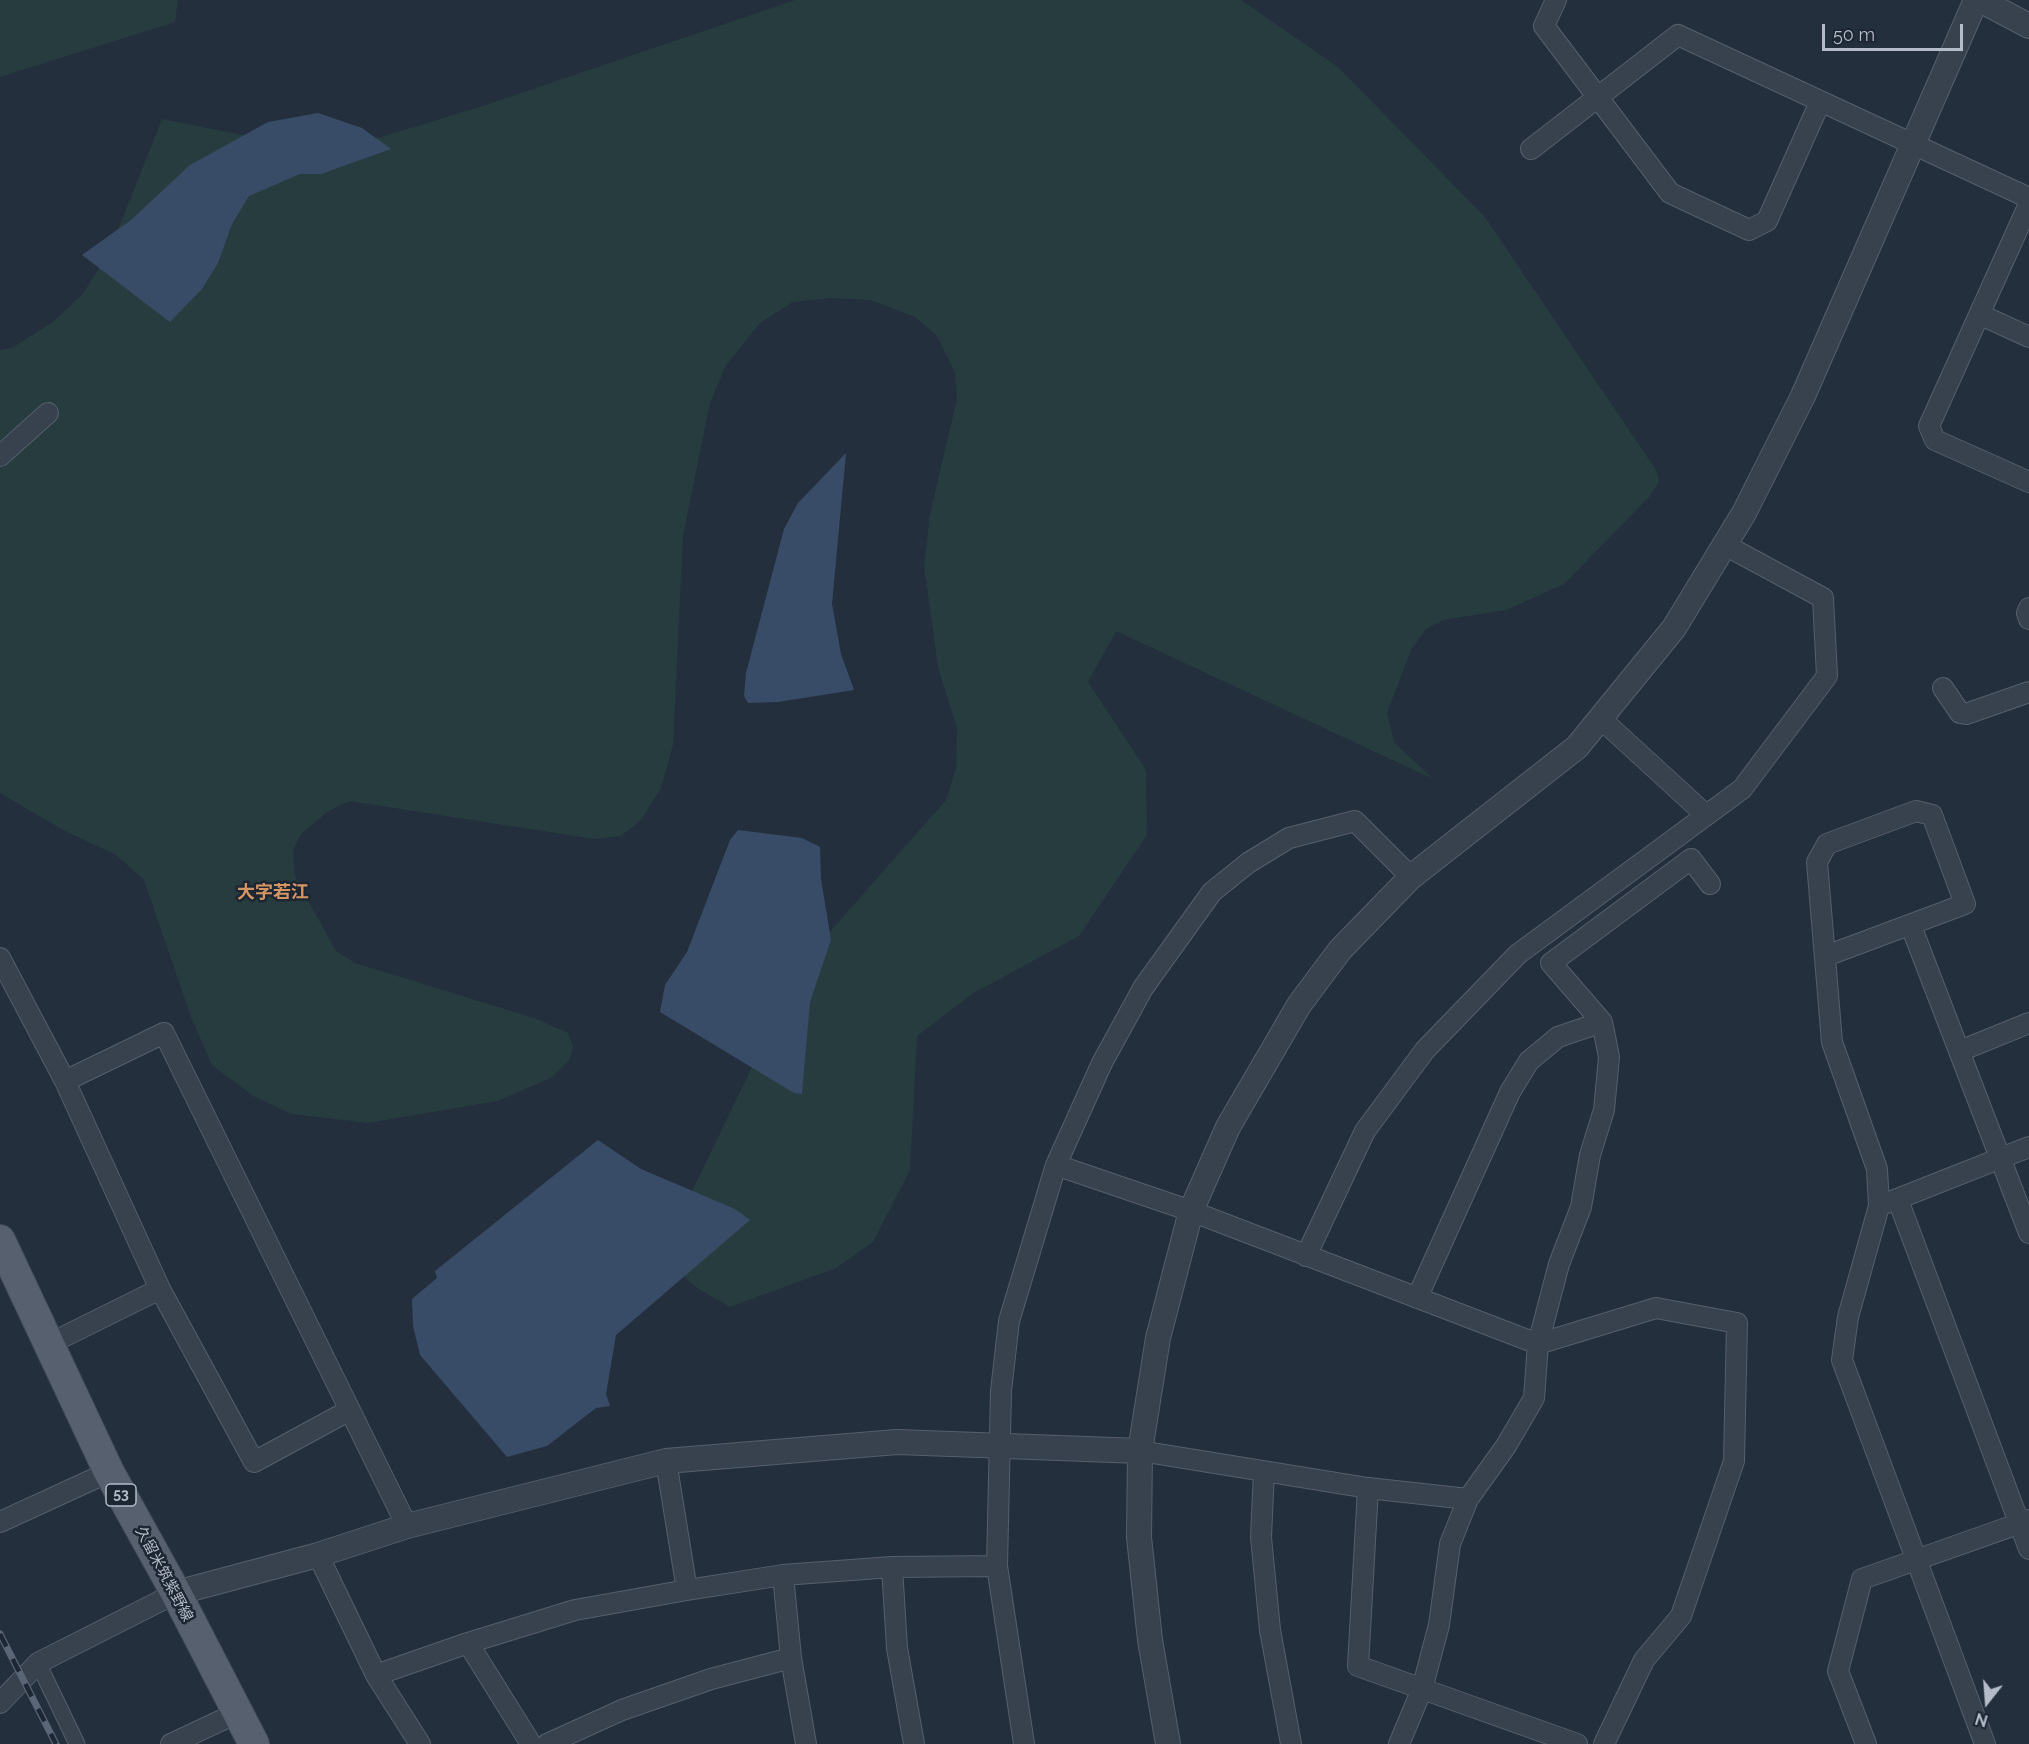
<!DOCTYPE html>
<html>
<head>
<meta charset="utf-8">
<style>
  body { margin:0 }
  #map { position:relative; width:2029px; height:1744px; overflow:hidden; background:#242f3e; font-family:Raleway,sans-serif }
  canvas { display:block }
  .north { position:absolute; left:1957px; top:1672px; width:60px; height:60px; -webkit-text-stroke:4px #1d2633; paint-order:stroke; rotate:197deg; font-size:16px; font-weight:700; line-height:24px; text-align:center; color:#b4bcc9 }
  .north::after { content:''; display:block; margin:auto; width:21px; height:27px; background:#b4bcc9; clip-path:polygon(50% 0,100% 100%,50% 72%,0 100%) }
  .scale { position:absolute; left:1822px; top:24px; width:141px; height:27px; box-sizing:border-box; border:3px solid #b4bcc9; border-top:0; padding-left:8px; font-size:18px; line-height:21px; white-space:nowrap; color:#b4bcc9; -webkit-text-stroke:4px #1d2633; paint-order:stroke }
</style>
</head>
<body>
<div id="map">
<canvas width="2029" height="1744"></canvas>
<div class="north">N</div>
<div class="scale">50 m</div>
</div>
<script>
const g = document.querySelector('canvas').getContext('2d');
g.lineJoin = 'round';
function fillPath(path, color) { g.fillStyle = color; g.fill(path, 'evenodd'); }
const poly = rows => new Path2D(rows.map(r => 'M' + r).join(''));
function trace(path, color, width, dash) { g.strokeStyle = color; g.lineWidth = width; g.lineCap = dash ? 'butt' : 'round'; g.setLineDash(dash || []); g.stroke(path); }
function label(font, color, halo, rows, align = 'center') {
  g.font = font + ' Raleway,"Noto Sans JP",sans-serif'; g.lineWidth = 5; g.setLineDash([]); g.textBaseline = 'middle'; g.strokeStyle = halo; g.fillStyle = color; for (const [text, x, y, turn = 0] of rows) {
    g.save(); g.translate(x, y); g.rotate((+turn || 0) * Math.PI / 180); g.textAlign = isNaN(turn) ? turn : align; if (halo) g.strokeText(text, 0, 0); g.fillText(text, 0, 0); g.restore();
  }
}
const green = poly([
  [0,0,178,0,175,22,0,77],
  [795,0,1241,0,1338,67,1485,217,1656,470,1659,481,1650,496,1564,584,1506,610,1443,620,1426,629,1411,650,1387,713,1394,742,1433,779,1116,631,1088,682,1146,770,1147,835,1079,936,972,994,917,1036,910,1170,873,1242,836,1268,730,1307,699,1289,674,1269,680,1216,796,976,827,935,946,800,956,768,957,728,938,667,924,566,930,514,957,399,955,372,937,336,915,317,871,300,831,298,793,302,760,323,726,365,710,403,683,536,673,745,661,788,641,820,621,836,594,839,350,801,327,812,301,834,293,851,295,877,336,951,355,963,534,1018,568,1033,573,1047,569,1060,551,1078,497,1101,368,1123,292,1114,253,1096,212,1065,191,1017,144,880,116,855,65,831,0,793,0,350,12,348,54,321,82,295,109,252,162,119,263,139,318,143,381,137,480,107]
]);
const water = poly([
  [318,113,362,128,391,149,321,174,300,174,249,196,232,224,218,263,202,289,170,322,82,255,131,220,190,165,268,122],
  [846,453,832,604,841,654,854,690,778,702,748,703,744,696,746,673,784,529,798,503],
  [738,830,802,838,820,847,821,879,831,940,810,1002,802,1094,794,1093,660,1012,665,985,687,952,730,840],
  [598,1140,641,1169,735,1209,750,1220,616,1335,606,1394,610,1406,596,1408,547,1446,507,1457,420,1355,413,1326,412,1299,437,1278,435,1271]
]);
const pedestrian = poly([
  [38,1663,77,1744]
]);
const minor = poly([
  [1556,0,1544,26,1670,193,1749,230,1767,221,1820,102],
  [1531,149,1678,35,2029,198],
  [2029,204,1929,426,1935,440,2029,482],
  [1981,315,2029,337],
  [0,456,48,413],
  [2029,608,2027,613,2029,619],
  [1943,688,1960,713,1966,714,2029,692],
  [1600,718,1706,815],
  [1911,926,2029,1233],
  [1826,956,1965,904,1932,815,1916,811,1827,844,1817,862,1832,1042,1877,1169,1879,1206,1848,1317,1842,1360,1985,1744],
  [0,958,65,1081,160,1289,254,1462,350,1410],
  [1960,1051,2029,1023],
  [65,1081,164,1033,407,1526],
  [1056,1165,1102,1063,1143,988,1212,892,1248,863,1289,838,1355,821,1411,877],
  [1898,1200,2029,1549],
  [1887,1203,2029,1147],
  [1306,1256,1365,1131,1425,1050,1518,954,1742,789,1827,676,1823,598,1725,545],
  [1417,1298,1510,1092,1529,1061,1558,1037,1602,1022],
  [51,1343,160,1289],
  [1140,1451,1368,1488,1468,1499],
  [666,1461,687,1590],
  [1264,1472,1261,1537,1270,1630,1291,1744],
  [1368,1488,1358,1666,1577,1744],
  [0,1522,109,1472],
  [318,1555,376,1675,420,1744],
  [892,1567,897,1648,914,1744],
  [783,1575,791,1658,806,1744],
  [468,1643,531,1744],
  [376,1675,468,1643,575,1610,687,1590,783,1575,892,1567,997,1566],
  [0,1703,38,1663,176,1593],
  [171,1744,237,1713],
  [547,1744,622,1710,711,1679,791,1658],
  [1024,1744,997,1566,1001,1391,1009,1321,1056,1165,1191,1211,1538,1344,1656,1308,1737,1323,1734,1461,1681,1616,1644,1660,1604,1744],
  [1399,1744,1422,1689,1439,1625,1450,1544,1468,1499,1506,1446,1534,1398,1538,1344,1559,1264,1581,1207,1590,1155,1604,1110,1609,1057,1602,1022,1551,963,1691,859,1710,884],
  [1866,1744,1838,1671,1862,1579,2029,1520]
]);
const tertiary = poly([
  [1980,0,2029,26],
  [176,1593,318,1555,407,1526,666,1461,897,1442,1140,1451],
  [1168,1744,1150,1640,1139,1537,1140,1451,1158,1338,1191,1211,1228,1127,1299,1005,1340,950,1411,877,1577,747,1674,628,1744,513,1803,396,1976,0]
]);
const primary = poly([
  [0,1240,109,1472,176,1593,254,1744]
]);
const rail = poly([
  [0,1634,56,1744]
]);
const shields = [
  [121,1495,30]
];
const shieldNames = [
  ["53",121,1495]
];
const streetNames = [
  ["久留米筑紫野線",164,1574,62]
];
const quarterNames = [
  ["大字若江",273,893]
];
fillPath(green, '#263c3f');
fillPath(water, '#394c67');
trace(pedestrian, '#565f6c', 17);
trace(minor, '#565f6c', 22);
trace(tertiary, '#565f6c', 26);
trace(primary, '#414a57', 32);
trace(pedestrian, '#38414e', 15);
trace(minor, '#38414e', 20);
trace(tertiary, '#38414e', 24);
trace(primary, '#56606e', 30);
trace(rail, '#5a6575', 7);
trace(rail, '#1d2633', 4.5, [14]);
for (const [x, y, w] of shields) { const box = new Path2D(); box.roundRect(x - w / 2, y - 11, w, 22, 4.5); g.fillStyle = '#1d2633'; g.fill(box); trace(box, '#b4bcc9', 1.5); }
label('bold 14px', '#b4bcc9', null, shieldNames);
label('15px', '#b4bcc9', '#1d2633', streetNames);
label('bold 18px', '#d59563', '#1d2633', quarterNames);
</script>
</body>
</html>
